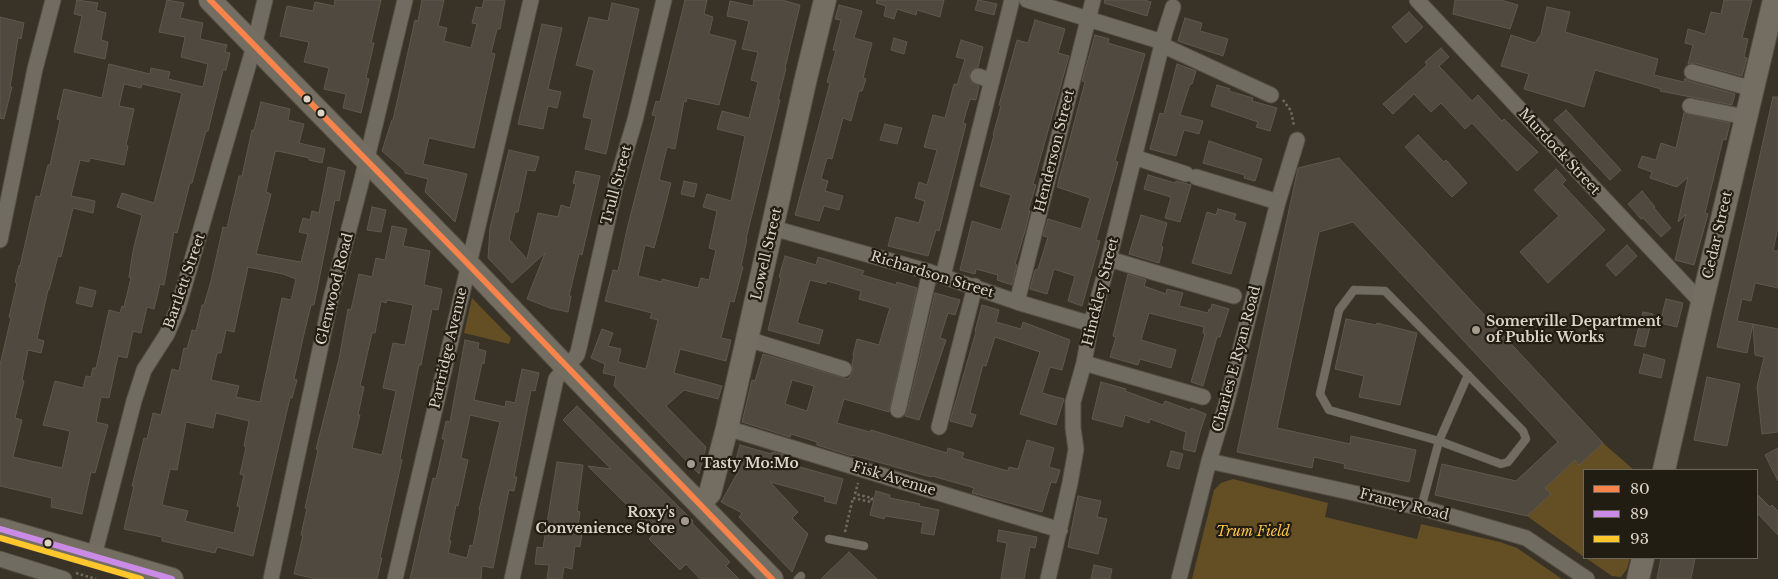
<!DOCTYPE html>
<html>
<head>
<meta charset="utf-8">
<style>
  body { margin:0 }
  #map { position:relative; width:1778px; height:579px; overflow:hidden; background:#393226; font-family:"Libre Baskerville",serif }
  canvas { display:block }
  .legend { position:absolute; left:1583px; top:469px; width:175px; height:90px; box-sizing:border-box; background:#221d13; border:1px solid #6c665b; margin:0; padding:6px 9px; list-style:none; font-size:15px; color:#dbd3c6 }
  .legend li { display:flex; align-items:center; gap:10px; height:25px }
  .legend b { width:25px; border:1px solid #6c665b }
</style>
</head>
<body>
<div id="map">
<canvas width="1778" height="579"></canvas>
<ul class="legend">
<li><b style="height:6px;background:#f8844c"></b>80</li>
<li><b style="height:6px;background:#ca8be6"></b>89</li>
<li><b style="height:6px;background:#ffc72c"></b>93</li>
</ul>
</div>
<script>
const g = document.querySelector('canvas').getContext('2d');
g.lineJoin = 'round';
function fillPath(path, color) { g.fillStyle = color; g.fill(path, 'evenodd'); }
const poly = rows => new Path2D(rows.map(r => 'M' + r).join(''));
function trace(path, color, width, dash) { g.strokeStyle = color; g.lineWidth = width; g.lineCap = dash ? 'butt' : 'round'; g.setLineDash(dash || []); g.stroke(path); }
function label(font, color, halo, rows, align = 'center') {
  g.font = font + ' "Libre Baskerville",serif'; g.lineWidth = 4.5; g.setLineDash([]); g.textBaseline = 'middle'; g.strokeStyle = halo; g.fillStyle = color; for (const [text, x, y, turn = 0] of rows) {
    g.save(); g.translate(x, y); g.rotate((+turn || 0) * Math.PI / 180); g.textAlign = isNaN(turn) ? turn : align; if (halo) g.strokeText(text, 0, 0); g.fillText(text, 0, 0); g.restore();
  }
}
const green = poly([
  [472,298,511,338,509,344,464,333],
  [1603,443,1634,470,1584,470,1584,557,1527,516,1551,494,1545,488,1575,460,1579,465],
  [1233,479,1328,503,1325,517,1417,539,1421,524,1500,542,1517,548,1562,579,1192,579,1214,490,1221,483],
  [1586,558,1630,558,1627,569,1621,577,1612,576]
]);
const building = poly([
  [77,0,98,3,96,10,106,13,101,40,108,42,105,59,74,52,82,16,74,14,77,0],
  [167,0,184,3,180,18,203,23,200,39,227,45,225,52,230,53,226,70,223,70,208,131,206,131,192,183,190,183,177,233,174,232,164,285,160,284,154,309,147,307,141,333,133,331,127,358,118,356,109,398,101,397,96,422,108,425,95,473,91,472,82,514,51,507,52,498,0,486,0,365,11,318,9,317,17,283,15,282,19,265,20,266,36,196,40,197,48,165,50,165,60,120,57,119,64,89,102,98,109,64,150,74,151,68,170,72,168,79,203,87,208,64,181,57,185,37,159,32,167,0],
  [124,84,141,88,142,84,182,93,154,203,122,193,117,207,142,215,133,251,129,277,131,278,124,307,122,306,120,313,109,310,96,368,93,368,91,377,86,376,83,388,55,381,43,425,70,431,62,468,13,457,22,420,15,418,24,381,22,380,28,350,41,353,44,341,37,339,48,290,49,290,58,256,61,257,73,208,93,213,95,201,71,196,80,160,89,162,90,158,124,165,128,146,126,145,134,109,119,106,124,84],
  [335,0,381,0,371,43,374,43,366,78,369,79,361,113,343,108,346,94,324,89,329,68,304,62,309,42,280,36,287,6,313,11,315,2,334,6,335,0],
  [422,0,444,0,438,26,447,28,444,41,471,48,477,24,472,23,476,7,482,8,484,0,505,0,500,29,497,29,491,53,495,54,474,148,429,138,423,164,467,174,455,222,425,192,428,179,405,173,405,171,382,151,392,120,393,120,415,20,418,21,422,0],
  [685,0,707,0,704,14,713,17,709,34,736,41,719,105,687,98,686,102,684,101,675,149,667,147,659,180,671,183,661,222,654,248,645,245,638,276,662,282,662,279,698,288,701,278,709,280,716,250,709,248,717,211,703,207,707,194,731,201,745,136,717,129,722,111,749,118,758,82,751,80,758,52,742,49,749,21,727,16,730,1,753,6,754,0,782,0,800,5,785,68,786,68,778,100,780,100,746,239,747,239,741,266,743,267,734,302,730,301,721,338,731,340,726,361,680,349,674,373,722,386,718,399,684,390,666,406,706,447,699,474,614,386,616,376,603,373,605,364,591,358,602,329,613,333,608,346,621,349,618,362,646,369,658,320,650,318,652,313,605,301,613,270,618,271,628,225,656,116,652,115,656,101,660,102,685,0],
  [877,0,944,0,940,17,917,10,916,15,897,9,894,19,884,16,886,6,876,3,877,0],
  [978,0,997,4,994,15,975,10,978,0],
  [1105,0,1144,0,1151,2,1147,16,1104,3,1105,0],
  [1455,0,1501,0,1518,5,1510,29,1453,14,1455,0],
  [1724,0,1752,0,1742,38,1748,39,1744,57,1747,58,1742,76,1695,63,1688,64,1693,45,1685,43,1688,29,1705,34,1711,12,1721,14,1724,0],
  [612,3,639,9,606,154,585,149,592,119,583,117,594,70,576,65,589,17,608,21,612,3],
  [839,5,862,11,854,38,872,43,863,78,866,79,862,91,859,91,851,121,843,118,832,159,827,158,821,179,828,181,825,191,843,196,839,210,824,206,819,221,795,215,830,83,827,82,836,50,833,50,841,20,835,19,839,5],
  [1547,7,1570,12,1565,32,1658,59,1654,75,1684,82,1685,78,1689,81,1735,94,1732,105,1660,91,1661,89,1595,70,1584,107,1524,89,1529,74,1501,66,1511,35,1535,43,1541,34,1547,7],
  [1409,12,1423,27,1406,43,1392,27,1409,12],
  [0,17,24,23,21,39,18,38,10,87,12,87,4,119,0,118,0,17],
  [1185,18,1202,23,1200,31,1228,39,1223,56,1178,41,1185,18],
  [1035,20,1065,29,1058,53,1069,56,1033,184,1036,185,1028,211,1030,211,1025,231,1015,264,1017,265,1012,285,997,280,998,275,976,269,975,274,960,270,972,221,1001,230,1011,195,980,186,994,135,993,135,1001,106,999,105,1017,40,1028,43,1035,20],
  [542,24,562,28,548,89,561,92,557,108,548,106,543,129,518,124,542,24],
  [1095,35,1109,39,1108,43,1145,54,1115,161,1118,162,1096,240,1100,241,1082,306,1068,301,1075,276,1054,269,1047,294,1030,289,1035,270,1038,269,1048,237,1043,236,1048,219,1081,229,1090,198,1057,187,1085,82,1082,81,1095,35],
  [894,38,907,42,904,54,891,50,894,38],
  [961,40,983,47,978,67,972,69,969,73,971,82,979,86,976,100,970,99,963,123,966,124,939,231,936,230,928,256,888,246,896,217,919,223,925,201,915,198,919,182,927,185,937,150,924,147,933,115,945,118,954,84,957,85,965,59,956,57,961,40],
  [1441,48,1449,57,1439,66,1472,101,1478,95,1502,121,1504,119,1538,152,1517,171,1472,123,1465,129,1441,103,1431,112,1414,94,1393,114,1383,104,1427,65,1425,62,1441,48],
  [1177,64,1196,71,1192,84,1190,84,1180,115,1203,121,1199,134,1184,130,1176,156,1150,149,1160,113,1164,114,1177,64],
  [1217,85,1230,89,1229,91,1253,98,1252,101,1277,108,1270,131,1256,127,1258,122,1211,106,1217,85],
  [1773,97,1778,97,1778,227,1773,251,1778,251,1778,288,1755,283,1751,301,1742,299,1737,321,1753,324,1747,353,1717,347,1773,97],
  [261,102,290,109,288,120,304,124,299,143,325,149,322,163,309,160,309,158,278,151,275,152,266,192,271,194,256,254,301,262,308,234,299,232,303,218,310,220,312,211,319,213,328,167,345,171,339,201,335,200,314,305,311,305,304,334,294,379,297,380,292,398,290,398,253,556,217,547,215,553,162,541,162,537,124,529,134,486,132,486,144,438,147,439,153,413,161,415,172,369,179,371,184,348,187,349,192,330,196,331,202,305,204,305,211,281,223,227,227,228,239,176,242,176,252,130,254,130,261,102],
  [248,267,283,274,296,279,291,300,282,298,260,402,236,397,239,386,211,380,217,353,221,353,226,330,234,332,248,267],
  [216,413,249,421,244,446,246,447,240,474,244,475,237,506,240,507,234,533,185,521,188,511,162,505,170,469,177,470,186,422,213,428,216,413],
  [1566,110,1621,170,1610,180,1554,120,1566,110],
  [1684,113,1730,123,1726,140,1723,139,1705,213,1708,214,1694,265,1675,260,1686,214,1678,222,1688,177,1677,187,1650,178,1652,172,1638,167,1642,156,1656,160,1661,143,1676,148,1684,113],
  [885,124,902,128,897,144,880,140,885,124],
  [1418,135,1444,162,1446,160,1467,183,1452,197,1405,147,1418,135],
  [1209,141,1262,159,1255,181,1244,178,1245,175,1203,163,1209,141],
  [509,150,539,157,535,171,527,170,518,212,515,212,509,239,527,259,538,213,558,217,561,205,570,208,576,184,573,183,576,171,600,176,582,255,579,254,569,296,571,296,568,312,550,308,527,299,545,253,512,283,488,258,490,228,509,150],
  [1339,158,1603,443,1579,465,1575,460,1545,488,1551,494,1527,516,1435,495,1442,464,1516,481,1558,442,1353,222,1319,232,1277,428,1350,444,1351,436,1416,450,1409,482,1344,468,1345,464,1314,457,1312,468,1237,452,1298,168,1339,158],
  [1556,169,1566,180,1562,184,1605,230,1548,283,1520,252,1559,216,1534,190,1556,169],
  [1148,175,1175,183,1176,181,1191,185,1180,222,1165,218,1171,197,1144,189,1148,175],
  [684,181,697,184,694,197,681,194,684,181],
  [1642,191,1655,207,1654,208,1671,228,1661,237,1643,218,1641,219,1628,204,1642,191],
  [372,207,386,210,381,232,367,230,372,207],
  [1218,209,1236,214,1234,220,1246,223,1231,274,1192,263,1207,212,1216,215,1218,209],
  [1141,215,1167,223,1161,246,1163,247,1159,263,1129,254,1141,215],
  [392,226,407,229,403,246,430,251,424,285,442,289,438,310,432,309,421,365,419,365,400,459,402,460,380,558,382,558,377,579,317,579,294,574,303,535,301,535,307,508,305,508,318,450,316,449,339,359,348,309,351,310,359,274,372,277,376,258,385,260,392,226],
  [387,300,413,305,405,345,393,343,386,374,383,388,396,391,382,455,352,448,360,415,358,415,364,387,360,386,372,333,375,333,381,301,386,303,387,300],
  [1627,245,1637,256,1616,276,1606,265,1627,245],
  [785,256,816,265,818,257,864,271,862,275,896,285,897,282,917,288,889,412,844,399,837,423,870,432,871,430,947,453,948,448,964,453,962,458,1008,471,1009,467,1018,469,1027,440,1054,448,1049,467,1060,470,1056,483,1051,482,1042,512,972,493,974,488,932,476,931,477,853,455,852,456,817,445,817,442,791,434,790,437,742,422,752,380,755,381,763,354,848,379,853,371,852,364,854,355,853,355,857,339,879,345,888,314,890,308,859,299,861,291,827,281,826,284,810,280,797,323,823,330,819,344,768,330,781,278,779,277,785,256],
  [792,380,814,386,807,411,785,404,792,380],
  [1128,274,1146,280,1144,286,1166,294,1167,289,1183,293,1179,306,1208,313,1209,309,1211,309,1212,304,1229,309,1220,337,1217,337,1203,386,1191,382,1205,334,1203,333,1204,327,1149,313,1141,340,1176,350,1171,368,1140,359,1138,365,1110,357,1116,337,1113,336,1128,274],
  [80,287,96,291,92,307,76,303,80,287],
  [935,293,960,300,955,315,948,313,940,338,946,340,919,420,905,416,907,412,935,293],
  [1666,299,1683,303,1677,327,1660,323,1666,299],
  [982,305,999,310,996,322,1021,329,1023,322,1070,340,1062,370,1050,367,1042,393,1064,399,1056,425,1020,414,1040,352,995,337,986,366,983,365,970,413,976,415,972,427,950,421,976,332,975,331,982,305],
  [1643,312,1653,314,1645,347,1634,345,1643,312],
  [1346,319,1376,325,1377,323,1417,333,1400,405,1359,397,1364,376,1335,369,1346,319],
  [1753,324,1778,329,1778,432,1762,434,1757,387,1764,357,1755,355,1753,324],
  [465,340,479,343,478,349,486,351,484,364,482,363,474,400,505,407,506,401,515,403,522,369,539,373,535,391,531,390,514,477,517,477,514,491,509,490,493,568,482,566,481,579,410,579,433,478,436,479,445,439,442,439,446,421,450,422,465,340],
  [470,415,500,422,479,510,480,511,473,546,470,545,467,558,448,553,451,541,449,541,456,505,458,506,468,460,461,458,470,415],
  [1644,354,1665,360,1661,378,1639,373,1644,354],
  [1707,377,1740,384,1727,446,1694,440,1707,377],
  [1101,382,1126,389,1125,391,1163,405,1165,401,1190,410,1191,408,1206,414,1200,432,1195,452,1183,449,1186,432,1150,419,1149,423,1125,415,1122,427,1092,419,1101,382],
  [577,406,693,521,692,523,730,562,726,566,739,579,700,579,686,564,680,570,649,539,655,533,588,466,611,469,563,420,577,406],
  [740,445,771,454,772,452,784,455,782,462,843,479,836,504,824,501,825,497,770,482,798,512,792,518,808,534,792,572,739,517,742,513,721,502,742,465,735,463,740,445],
  [1778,448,1778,481,1765,455,1778,448],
  [1171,451,1183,454,1179,469,1167,466,1171,451],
  [557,462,583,465,577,511,580,512,577,532,582,533,580,547,575,546,572,569,564,567,562,579,547,579,549,565,535,564,537,547,543,548,557,462],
  [876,491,890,495,890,498,920,504,919,506,939,510,934,535,921,533,923,522,885,516,884,519,870,515,876,491],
  [1757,494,1770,507,1772,505,1778,511,1778,535,1757,513,1757,494],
  [1078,496,1101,501,1097,517,1107,519,1098,554,1068,547,1078,496],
  [999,530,1037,537,1035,548,1030,547,1024,579,1001,579,1007,543,997,541,999,530],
  [849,552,877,579,821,579,849,552],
  [1661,558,1695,558,1691,579,1657,579,1661,558],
  [1094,565,1112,569,1110,579,1091,579,1094,565]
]);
const path = poly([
  [1283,100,1291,111,1294,126],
  [845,532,853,498,871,502,872,498,855,494,858,483],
  [76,573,96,579]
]);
const lane = poly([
  [1354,290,1385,291,1523,431,1526,439,1508,462,1501,464,1439,441,1329,410,1320,394,1339,310,1354,290],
  [1421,508,1439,441,1468,375],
  [829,539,864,546],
  [798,579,801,576]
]);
const street = poly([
  [1027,0,1156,40,1162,45,1271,95],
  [1417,0,1702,303],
  [1692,72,1753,89],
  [978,76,992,81],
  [1690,106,1745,117],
  [1134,157,1186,174],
  [1196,177,1278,202],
  [773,228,930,272,1017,302,1091,324],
  [0,240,35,69,53,0],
  [1109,259,1234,296],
  [943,276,1012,0],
  [1017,302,1093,0],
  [747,341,757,342,844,369],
  [1084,363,1203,397],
  [898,410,930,272],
  [939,427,975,286],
  [727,428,1060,530],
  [1209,461,1426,509,1526,538,1587,579],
  [94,556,134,401,144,370,167,334,178,308,254,46,265,0],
  [0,559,64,579],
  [271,579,331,298,362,179,405,0],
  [395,579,531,0],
  [512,579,556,379,577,355,579,348,616,184,635,120,664,0],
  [1048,579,1070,483,1076,449,1073,428,1073,402,1084,363,1091,324,1109,259,1165,32,1173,7],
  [1179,579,1209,461,1226,405,1278,202,1297,140]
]);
const secondary = poly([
  [210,0,468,264,566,367,772,579],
  [1664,470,1702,303,1774,0],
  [699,504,710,493,727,428,806,78,825,0],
  [0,529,172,579],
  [1638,579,1643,558]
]);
const bus1 = poly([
  [210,0,468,264,772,579]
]);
const bus2 = poly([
  [0,529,172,579]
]);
const bus3 = poly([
  [0,538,141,579]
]);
const markers = [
  [307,99,4.5,"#dbd3c6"],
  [321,113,4.5,"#dbd3c6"],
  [1476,330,5,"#a29b8e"],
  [691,464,5,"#a29b8e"],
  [685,521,5,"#a29b8e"],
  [48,543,4.5,"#dbd3c6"]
];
const streetNames = [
  ["Henderson Street",1055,151,-76],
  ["Murdock Street",1559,152,47],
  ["Trull Street",617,185,-75],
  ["Cedar Street",1718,235,-77],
  ["Lowell Street",767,254,-77],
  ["Richardson Street",932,275,17],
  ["Bartlett Street",185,281,-71],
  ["Glenwood Road",335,289,-76],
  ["Hinckley Street",1101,292,-76],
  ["Partridge Avenue",449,348,-77],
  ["Charles E Ryan Road",1237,359,-75],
  ["Fisk Avenue",894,479,17],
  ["Franey Road",1404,505,14]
];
const poiNames = [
  ["Somerville Department",1486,322],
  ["of Public Works",1486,338],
  ["Tasty Mo:Mo",701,464],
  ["Roxy's",675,513,"right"],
  ["Convenience Store",675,529,"right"]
];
const parkNames = [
  ["Trum Field",1253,532]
];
fillPath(green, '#644e23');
fillPath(building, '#4f4940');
trace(building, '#5e584e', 1);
trace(lane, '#544e43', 9);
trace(street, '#544e43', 17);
trace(secondary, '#544e43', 24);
trace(path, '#6f6a62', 2.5, [2.5, 2.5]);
trace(lane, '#716c62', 8);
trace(street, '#716c62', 15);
trace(secondary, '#746d61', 22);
trace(bus1, '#f8844c', 6);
trace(bus2, '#ca8be6', 6);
trace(bus3, '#ffc72c', 6);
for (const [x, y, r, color] of markers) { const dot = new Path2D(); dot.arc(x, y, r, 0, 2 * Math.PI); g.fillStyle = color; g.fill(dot); trace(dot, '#221d13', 2); }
label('14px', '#dbd3c6', '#221d13', streetNames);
label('bold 14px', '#dbd3c6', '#221d13', poiNames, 'left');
label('italic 14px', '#fcc24c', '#221d13', parkNames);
</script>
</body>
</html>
